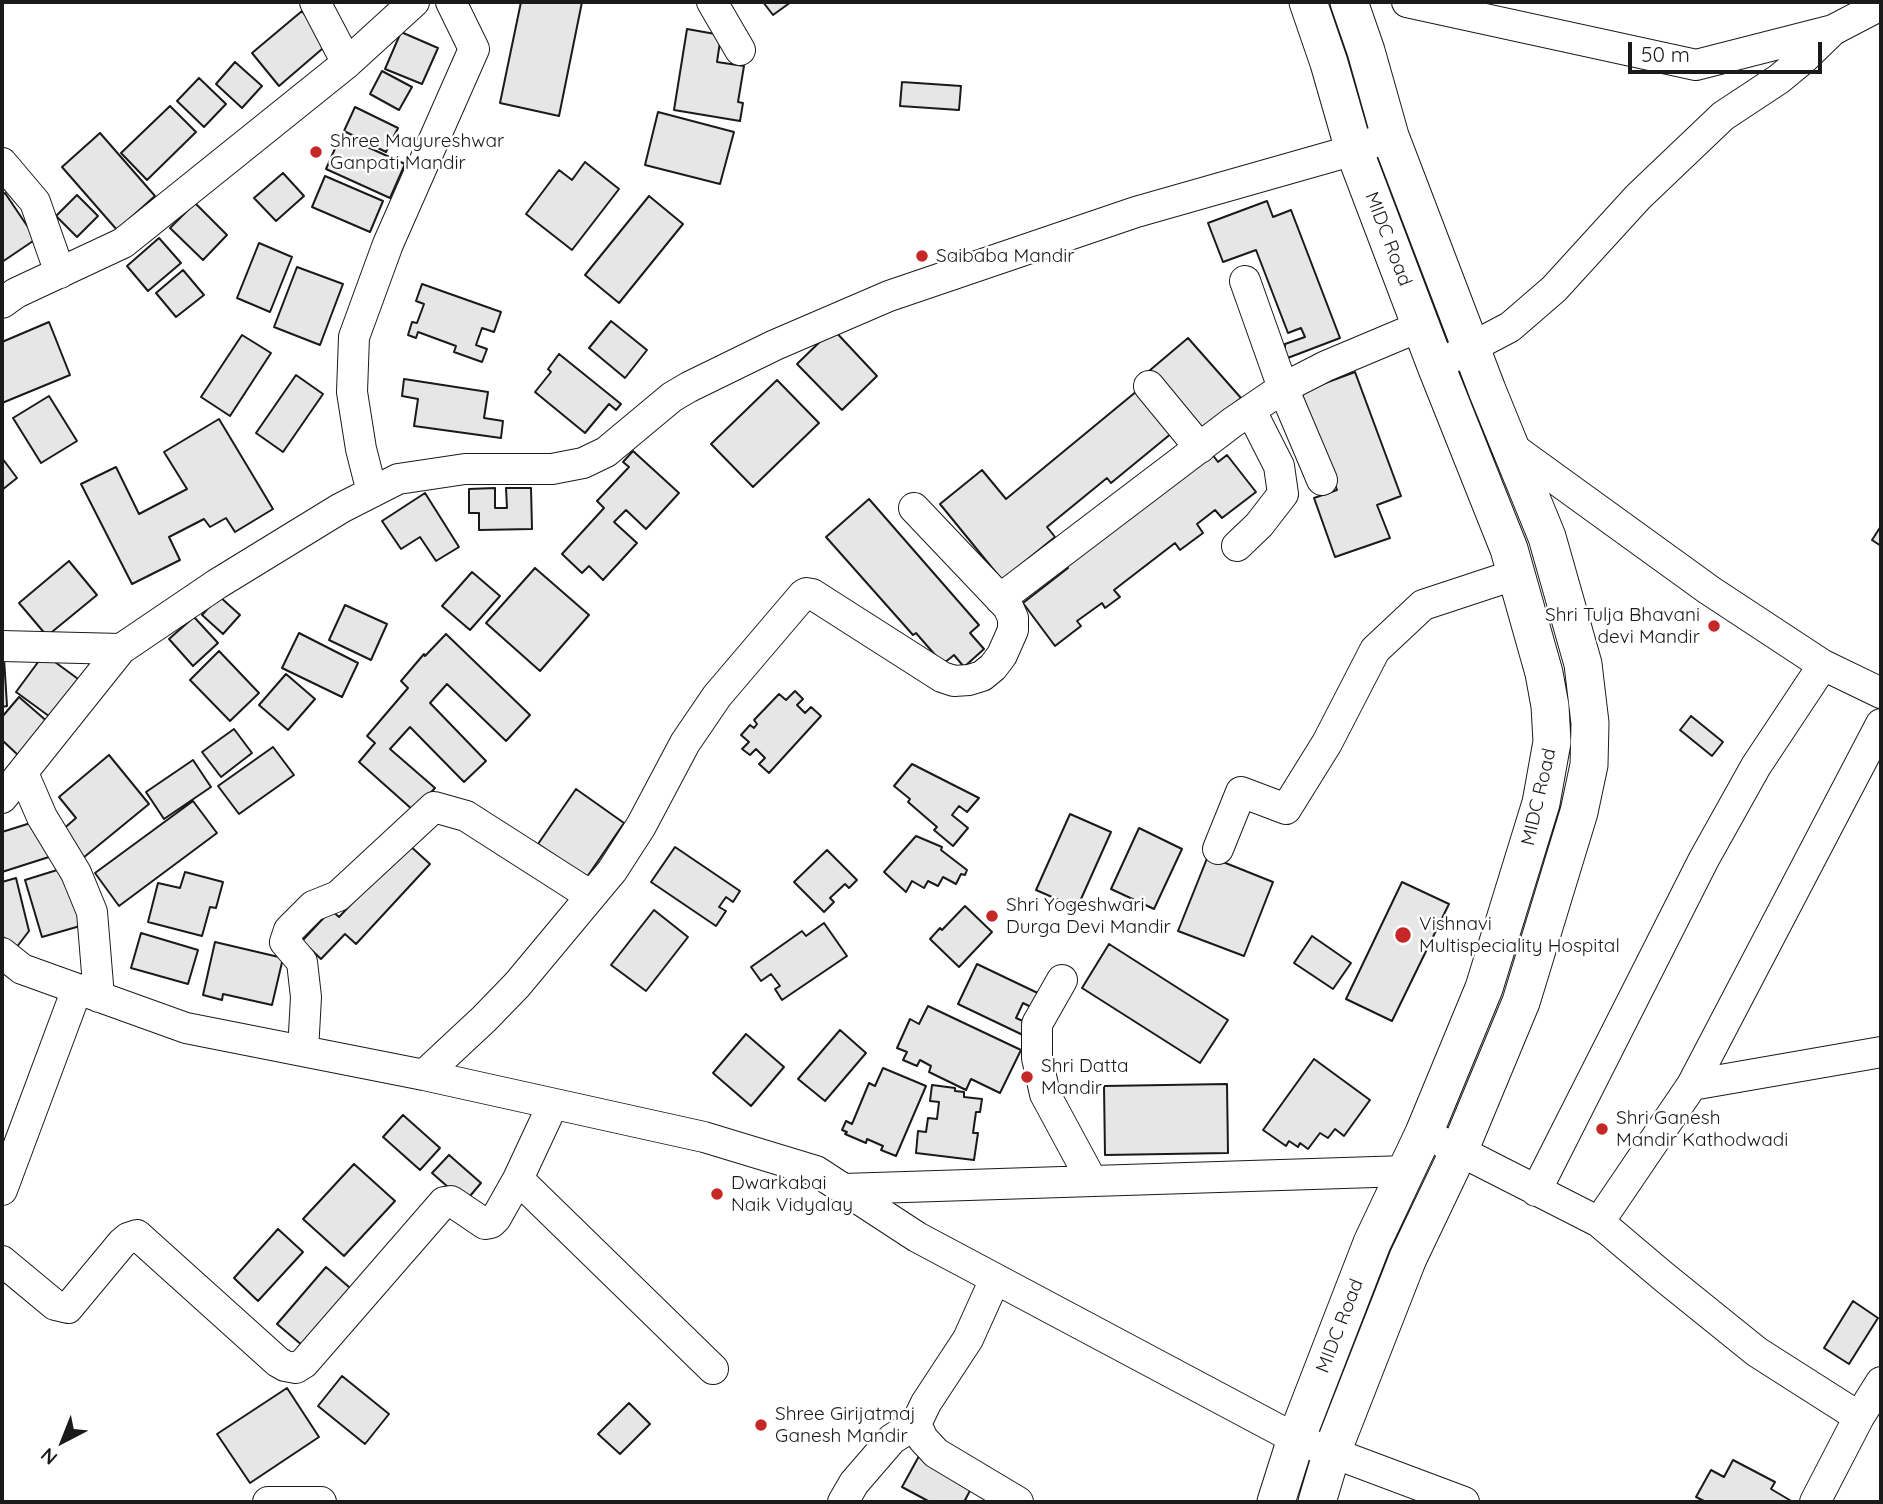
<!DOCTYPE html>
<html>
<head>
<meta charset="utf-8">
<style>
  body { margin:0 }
  #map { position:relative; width:1883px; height:1504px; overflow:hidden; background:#fff; font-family:Quicksand,sans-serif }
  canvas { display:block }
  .frame { position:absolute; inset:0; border:4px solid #1a1a1a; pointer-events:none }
  .north { position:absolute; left:28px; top:1406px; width:70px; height:70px; -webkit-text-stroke:5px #fff; paint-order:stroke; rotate:222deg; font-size:19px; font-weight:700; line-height:28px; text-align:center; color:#1a1a1a }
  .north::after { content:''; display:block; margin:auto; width:24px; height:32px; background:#1a1a1a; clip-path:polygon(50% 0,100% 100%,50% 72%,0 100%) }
  .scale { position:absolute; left:1628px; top:42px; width:194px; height:32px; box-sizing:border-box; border:4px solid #1a1a1a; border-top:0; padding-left:9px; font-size:21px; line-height:24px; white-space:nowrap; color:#1a1a1a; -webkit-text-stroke:5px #fff; paint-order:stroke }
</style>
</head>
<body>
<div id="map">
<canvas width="1883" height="1504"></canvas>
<div class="frame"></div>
<div class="north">N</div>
<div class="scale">50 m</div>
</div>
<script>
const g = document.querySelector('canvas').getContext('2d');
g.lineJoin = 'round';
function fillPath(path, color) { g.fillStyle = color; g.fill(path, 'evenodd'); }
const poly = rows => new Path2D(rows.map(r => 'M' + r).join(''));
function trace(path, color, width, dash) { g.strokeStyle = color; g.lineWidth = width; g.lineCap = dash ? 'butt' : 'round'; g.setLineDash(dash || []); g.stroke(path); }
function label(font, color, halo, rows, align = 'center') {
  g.font = font + ' Quicksand,sans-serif'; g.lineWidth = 5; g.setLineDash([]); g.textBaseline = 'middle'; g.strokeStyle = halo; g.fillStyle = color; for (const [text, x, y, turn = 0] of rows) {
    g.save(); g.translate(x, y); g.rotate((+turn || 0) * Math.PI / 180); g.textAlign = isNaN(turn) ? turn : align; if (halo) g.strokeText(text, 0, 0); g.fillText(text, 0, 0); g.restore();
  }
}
const building = poly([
  [521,2,582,2,559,116,500,103,521,2],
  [763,2,791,2,773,15,763,2],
  [302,11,329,43,279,86,252,53,302,11],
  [687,29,721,35,717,62,744,66,738,102,743,103,740,121,674,110,687,29],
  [401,32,438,48,422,84,385,69,401,32],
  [235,62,262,86,242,108,216,84,235,62],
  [382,71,412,87,399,110,370,94,382,71],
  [199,78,226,104,204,127,177,101,199,78],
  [902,82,961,86,959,110,900,106,902,82],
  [170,106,196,132,147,180,121,153,170,106],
  [355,107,398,128,386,152,344,131,355,107],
  [658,112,734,132,720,184,645,165,658,112],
  [100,133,155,196,117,230,62,167,100,133],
  [341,135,405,164,390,198,326,169,341,135],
  [585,162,619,189,572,250,526,214,559,170,572,180,585,162],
  [283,173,304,196,276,221,254,198,283,173],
  [325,176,383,201,370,232,312,207,325,176],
  [5,193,36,239,2,262,2,195,5,193],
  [77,195,98,216,77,237,56,216,77,195],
  [649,196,683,224,619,303,585,275,649,196],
  [1267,201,1273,217,1291,210,1340,338,1285,359,1285,344,1305,337,1301,328,1288,333,1256,250,1223,262,1208,223,1267,201],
  [195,203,227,235,203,260,170,228,195,203],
  [159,238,181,263,148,291,127,266,159,238],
  [259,243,292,257,270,312,237,298,259,243],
  [297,267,343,284,320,345,274,327,297,267],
  [183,270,204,295,176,317,156,293,183,270],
  [422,284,501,312,494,332,482,328,476,345,487,349,482,362,454,352,456,346,418,332,416,338,408,335,412,322,417,323,424,304,416,301,422,284],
  [611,321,647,350,625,378,589,348,611,321],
  [49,322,70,375,2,403,2,342,49,322],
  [833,329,877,376,842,410,797,364,833,329],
  [242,335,271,353,230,416,201,397,242,335],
  [1188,338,1241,398,1202,431,1149,371,1188,338],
  [559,354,621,404,616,410,609,404,585,433,535,392,551,372,548,369,559,354],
  [1355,372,1401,496,1377,505,1390,538,1335,557,1314,498,1337,490,1301,392,1355,372],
  [296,375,323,394,283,452,256,433,296,375],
  [404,379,488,392,484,418,503,421,501,438,414,426,418,399,402,396,404,379],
  [777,380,819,423,753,487,711,444,777,380],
  [1143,386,1178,428,1111,483,1107,478,1047,527,1055,537,1002,580,940,504,982,470,1006,499,1143,386],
  [49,396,77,441,41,463,13,418,49,396],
  [219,419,273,509,235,532,226,518,210,527,204,519,169,537,180,560,132,584,81,484,116,467,139,514,187,489,164,452,219,419],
  [1209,450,1218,462,1227,455,1256,492,1222,518,1215,510,1197,524,1203,533,1180,550,1175,543,1114,590,1120,597,1105,608,1102,603,1077,621,1081,626,1055,646,1023,603,1068,568,1063,562,1209,450],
  [633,451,679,493,646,529,626,510,614,522,637,543,603,580,589,566,582,573,562,554,604,508,597,501,629,467,623,462,633,451],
  [2,458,17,478,2,490,2,458],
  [495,488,495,508,507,508,506,488,531,488,532,529,479,530,479,513,469,513,469,489,495,488],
  [425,493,459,547,436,561,420,537,401,549,382,521,425,493],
  [869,499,979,625,970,633,984,649,964,667,954,655,943,664,916,633,913,635,826,537,869,499],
  [1881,526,1881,546,1872,540,1881,526],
  [69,561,97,595,47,636,19,603,69,561],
  [535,568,589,615,540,671,486,623,535,568],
  [472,572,500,596,470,630,442,606,472,572],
  [219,596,240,615,223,634,202,615,219,596],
  [345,605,387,624,371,660,329,640,345,605],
  [194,617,218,643,193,666,169,639,194,617],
  [299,633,358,663,342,697,282,668,299,633],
  [446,634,530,715,506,741,447,684,430,703,486,761,464,782,410,727,390,749,435,788,414,811,359,762,375,743,367,736,408,688,401,681,424,654,425,656,446,634],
  [219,651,259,693,230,721,190,680,219,651],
  [44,654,85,684,57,722,16,692,44,654],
  [2,658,4,658,7,706,2,707,2,658],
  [286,674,315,699,288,730,259,705,286,674],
  [795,691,803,699,797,705,805,713,811,707,821,716,769,773,759,764,765,758,756,749,750,755,742,749,749,742,741,735,750,725,754,728,757,724,754,720,779,694,786,700,795,691],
  [19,697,49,723,20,757,2,740,2,717,19,697],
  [1691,716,1723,742,1712,756,1680,730,1691,716],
  [234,729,252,753,221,777,202,752,234,729],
  [273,747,294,775,239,814,218,786,273,747],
  [109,755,149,804,83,858,61,831,76,818,59,797,109,755],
  [193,760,211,787,164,819,146,792,193,760],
  [912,764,979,798,967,812,959,806,952,815,968,828,953,846,934,830,937,827,908,802,910,799,894,786,912,764],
  [576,789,624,823,587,877,538,844,576,789],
  [193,801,217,833,119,906,95,873,193,801],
  [1070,814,1111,832,1077,908,1036,890,1070,814],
  [37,821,49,857,2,872,2,832,37,821],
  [1139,828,1182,849,1154,909,1111,889,1139,828],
  [916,836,942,847,941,850,967,870,965,875,961,874,956,884,943,877,938,886,928,881,924,888,912,881,906,892,884,872,916,836],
  [408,844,430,864,356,944,345,934,321,959,302,941,331,910,339,917,408,844],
  [675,847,740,891,733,902,726,897,719,907,726,911,716,926,651,882,675,847],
  [827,850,857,880,849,888,845,884,830,898,834,902,824,912,794,882,827,850],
  [1208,856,1273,882,1244,956,1178,931,1208,856],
  [70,866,87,924,42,937,25,880,70,866],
  [185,872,223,882,216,908,210,907,202,936,148,922,158,883,180,888,185,872],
  [16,878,29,931,16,948,2,936,2,882,16,878],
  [1402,882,1449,904,1392,1021,1346,999,1402,882],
  [965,906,992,932,959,967,930,939,940,928,942,930,965,906],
  [654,910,688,937,646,991,611,965,654,910],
  [824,923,847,956,782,1000,775,989,780,986,771,974,761,981,751,967,802,931,806,936,824,923],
  [141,933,198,950,188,984,131,968,141,933],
  [1312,936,1351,963,1333,989,1294,963,1312,936],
  [215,942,283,958,272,1005,223,994,222,1000,203,995,215,942],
  [1109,944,1228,1020,1200,1063,1082,988,1109,944],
  [977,964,1044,996,1037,1010,1023,1003,1016,1018,1030,1024,1025,1036,958,1004,977,964],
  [928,1006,1021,1050,1000,1093,971,1079,966,1090,929,1072,931,1066,920,1060,917,1066,903,1060,907,1052,897,1048,910,1019,919,1024,928,1006],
  [840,1030,866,1053,825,1101,798,1079,840,1030],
  [746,1034,784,1067,751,1106,713,1073,746,1034],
  [1314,1059,1370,1100,1344,1136,1335,1129,1328,1138,1320,1133,1308,1149,1300,1143,1298,1147,1289,1141,1286,1146,1263,1130,1314,1059],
  [883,1068,926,1086,896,1156,881,1150,883,1146,867,1139,866,1143,845,1134,847,1132,842,1130,846,1121,852,1124,869,1083,875,1086,883,1068],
  [1227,1084,1228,1153,1105,1155,1104,1086,1227,1084],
  [932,1085,955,1088,955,1091,964,1092,964,1097,982,1099,980,1112,976,1112,973,1133,978,1133,974,1160,916,1153,918,1131,926,1132,928,1118,937,1119,939,1102,930,1101,932,1085],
  [403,1115,440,1148,420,1170,383,1137,403,1115],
  [449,1155,481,1183,465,1202,432,1173,449,1155],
  [354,1164,395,1201,344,1256,303,1219,354,1164],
  [278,1229,303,1252,258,1301,234,1278,278,1229],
  [326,1267,357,1294,309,1351,277,1324,326,1267],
  [1853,1301,1878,1318,1849,1364,1824,1348,1853,1301],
  [342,1376,389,1414,365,1444,318,1406,342,1376],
  [287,1388,319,1437,250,1483,217,1434,287,1388],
  [629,1403,650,1424,620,1454,598,1434,629,1403],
  [919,1456,973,1485,964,1502,930,1502,902,1487,919,1456],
  [1733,1460,1775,1482,1771,1489,1793,1502,1706,1502,1696,1497,1711,1470,1724,1477,1733,1460]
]);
const minor = poly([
  [315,2,347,63],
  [712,2,740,50],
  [1407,2,1696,65,1833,30,1881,5],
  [2,163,35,202,60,273],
  [1245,281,1283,388,1322,480],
  [2,303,16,293,123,243,347,63,414,2],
  [1436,366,1510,327,1554,289,1638,197,1723,116,1779,79,1802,60,1833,30],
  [1149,386,1200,448],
  [1510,446,1709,590,1823,665,1881,693],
  [372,492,361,449,352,392,354,337,388,244,474,49,451,2],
  [1237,546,1259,525,1283,494,1279,466,1251,411],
  [1000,599,1233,422,1283,388,1326,366,1421,326],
  [2,646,121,649,217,584,341,508,398,479,465,469,552,469,583,463,606,452,672,397,689,387,775,345,889,296,1136,212,1354,150,1390,136],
  [23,773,42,817,76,873,92,912,99,997],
  [2,798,121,649],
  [1218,849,1241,792,1286,809,1327,743,1375,650,1423,605,1517,574],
  [2,953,22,969,186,1028,424,1075,704,1137,816,1171,917,1237,1296,1439,1464,1502],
  [1062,980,1037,1024,1037,1058,1045,1094,1092,1181],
  [303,1051,306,997,302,962,285,942,289,930,313,906,338,896,434,807,466,816,591,896],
  [424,1075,484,1019,517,985,612,871,641,826,685,743,717,696,803,595,806,593,812,594,942,677,954,681,969,680,982,676,993,667,1002,655,1013,630,1013,618,1008,607,914,508],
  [1692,1085,1881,724],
  [1440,1141,1599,1222,1664,1277,1757,1352,1859,1417,1881,1382],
  [518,1179,713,1369],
  [843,1189,1406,1171],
  [2,1190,77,989],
  [1536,1191,1704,859,1756,766,1823,665],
  [1599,1222,1692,1085,1881,1052],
  [2,1261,55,1305,68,1308,122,1243,128,1238,137,1235,278,1362,285,1366,296,1368,304,1363,444,1202,451,1201,485,1224,491,1223,496,1218,518,1179,553,1104],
  [995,1279,968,1339,926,1403,916,1424,923,1439,936,1453,1018,1502],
  [268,1502,321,1502],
  [843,1502,854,1483,892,1439,916,1424],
  [1815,1502,1859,1417]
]);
const major = poly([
  [1276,1502,1296,1439,1372,1243,1424,1133,1484,988,1541,803,1552,742,1550,706,1544,673,1509,549,1436,366,1354,150,1329,63,1308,2],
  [1317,1502,1332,1452,1408,1258,1459,1151,1521,1002,1579,812,1589,765,1590,723,1583,664,1547,537,1487,390,1390,136,1366,51,1349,2]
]);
const markers = [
  [316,152,7,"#c62828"],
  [922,256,7,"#c62828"],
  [1714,626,7,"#c62828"],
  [992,916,7,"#c62828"],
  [1403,935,9,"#c62828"],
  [1027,1077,7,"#c62828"],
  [1602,1129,7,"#c62828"],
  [717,1194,7,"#c62828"],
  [761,1425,7,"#c62828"]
];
const poiNames = [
  ["Shree Mayureshwar",330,141],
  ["Ganpati Mandir",330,163],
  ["Saibaba Mandir",936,256],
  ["Shri Tulja Bhavani",1700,615,"right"],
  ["devi Mandir",1700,637,"right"],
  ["Shri Yogeshwari",1006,905],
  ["Durga Devi Mandir",1006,927],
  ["Vishnavi",1419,924],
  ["Multispeciality Hospital",1419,946],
  ["Shri Datta",1041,1066],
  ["Mandir",1041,1088],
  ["Shri Ganesh",1616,1118],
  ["Mandir Kathodwadi",1616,1140],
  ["Dwarkabai",731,1183],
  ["Naik Vidyalay",731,1205],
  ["Shree Girijatmaj",775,1414],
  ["Ganesh Mandir",775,1436]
];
const streetNames = [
  ["MIDC Road",1388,239,69],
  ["MIDC Road",1539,797,-77],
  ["MIDC Road",1340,1326,-69]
];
fillPath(building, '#e6e6e6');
trace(building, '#1a1a1a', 2);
trace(minor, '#1a1a1a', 32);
trace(major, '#1a1a1a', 39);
trace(minor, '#fff', 30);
trace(major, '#fff', 37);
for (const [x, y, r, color] of markers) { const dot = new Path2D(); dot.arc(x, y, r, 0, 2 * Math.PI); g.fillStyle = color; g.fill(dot); trace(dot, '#fff', 2.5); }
label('19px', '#1a1a1a', '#fff', poiNames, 'left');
label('19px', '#1a1a1a', '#fff', streetNames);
</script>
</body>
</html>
